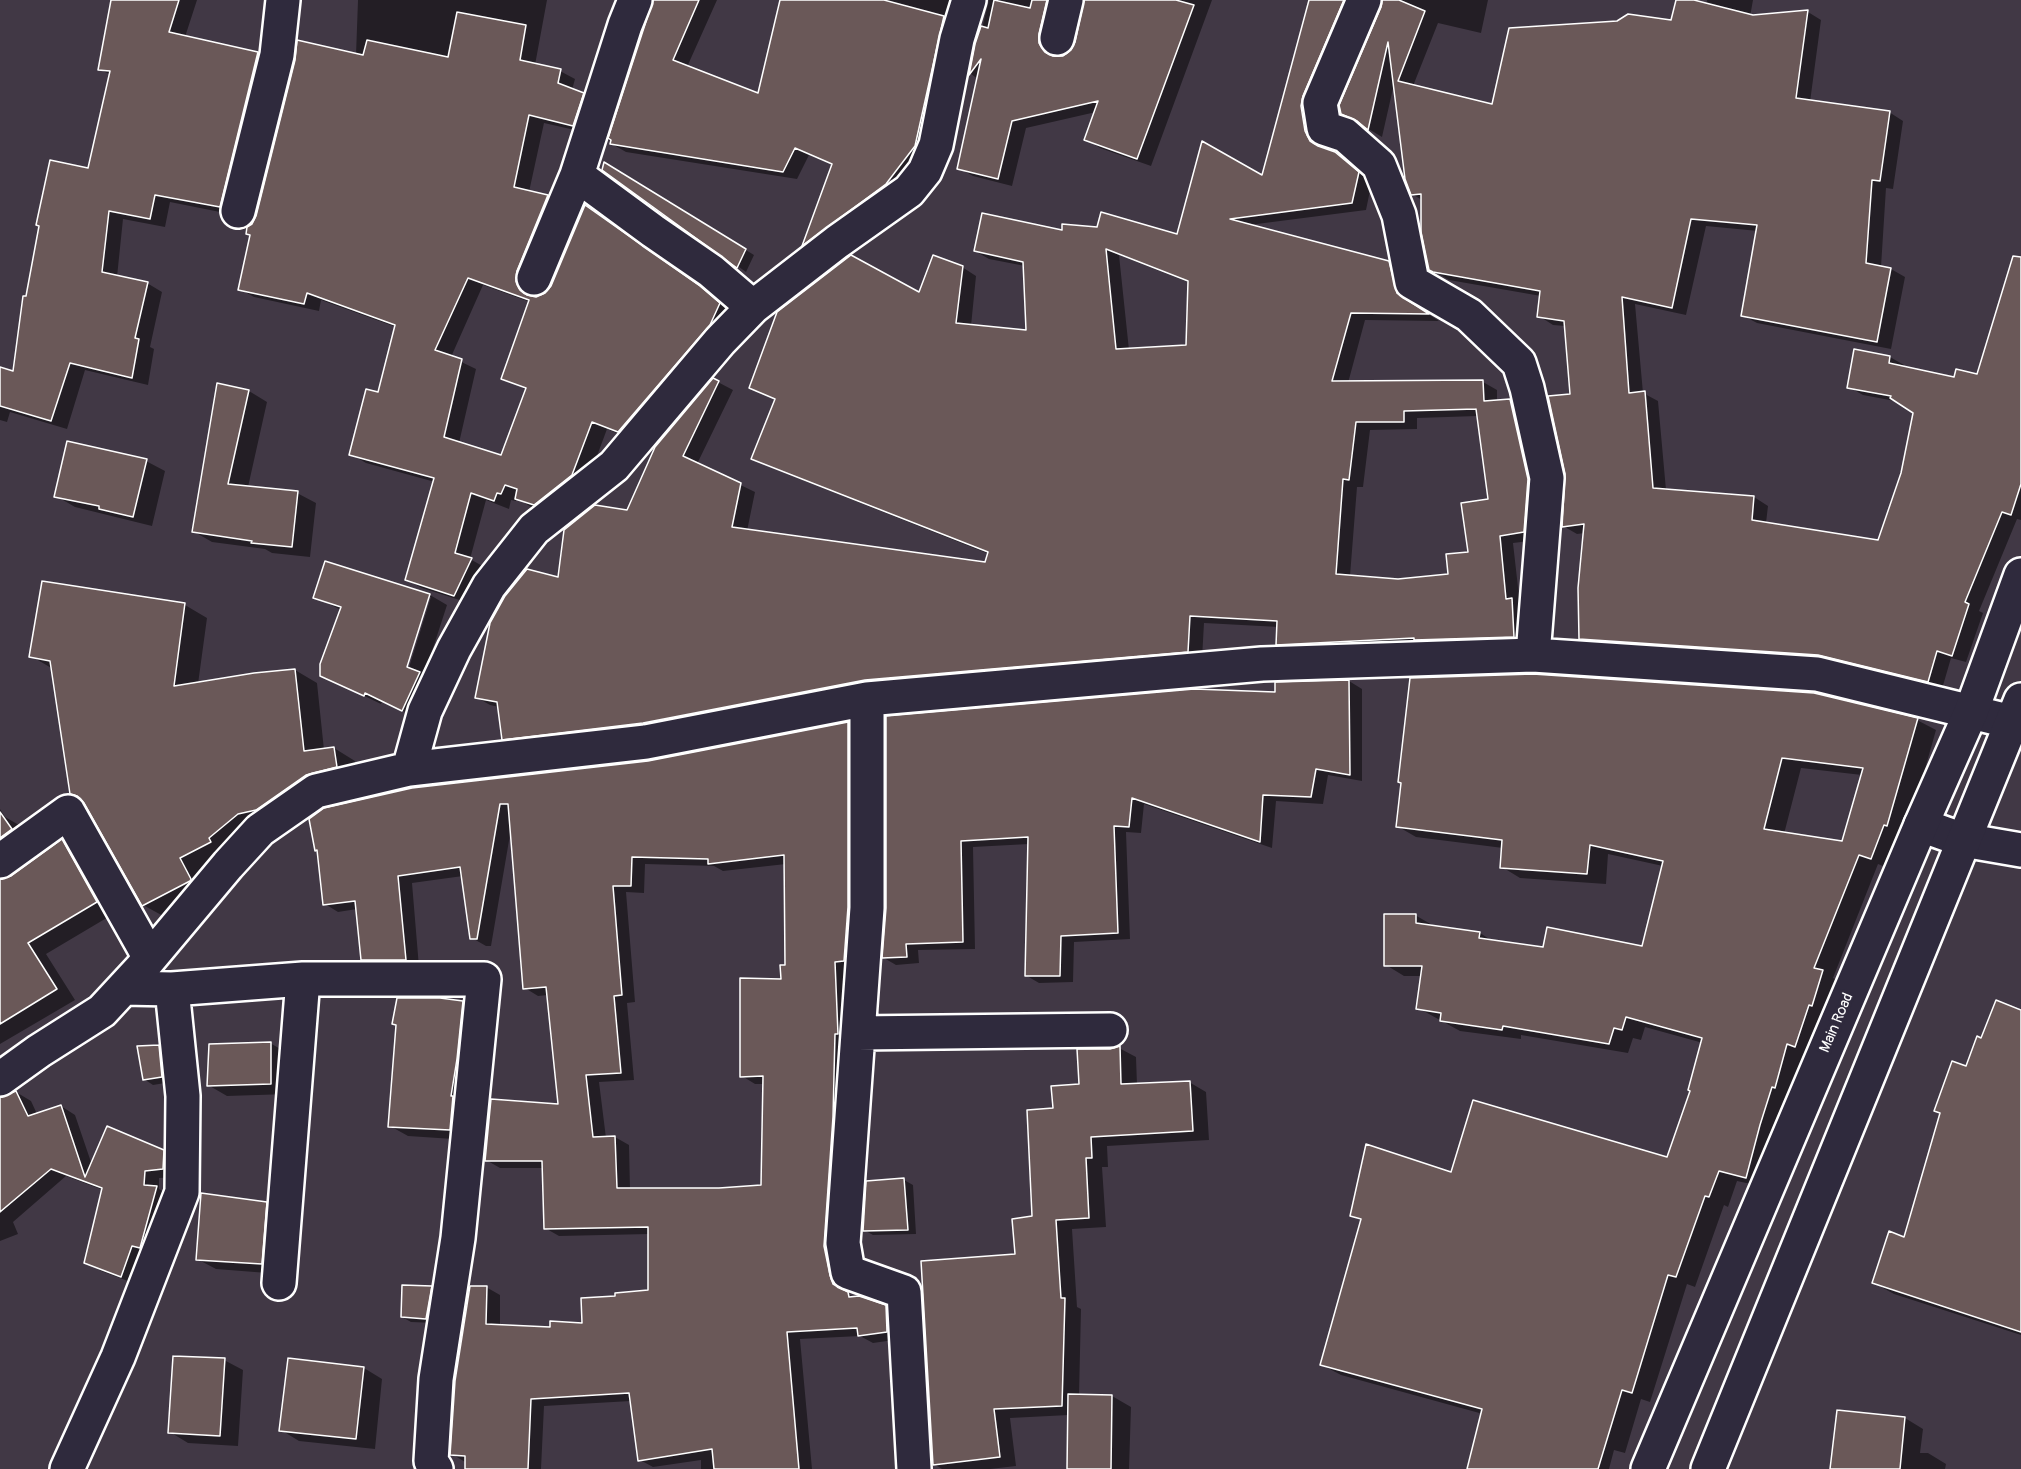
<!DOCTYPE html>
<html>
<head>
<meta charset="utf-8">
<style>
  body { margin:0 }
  canvas { display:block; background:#413845 }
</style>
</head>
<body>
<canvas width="2021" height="1469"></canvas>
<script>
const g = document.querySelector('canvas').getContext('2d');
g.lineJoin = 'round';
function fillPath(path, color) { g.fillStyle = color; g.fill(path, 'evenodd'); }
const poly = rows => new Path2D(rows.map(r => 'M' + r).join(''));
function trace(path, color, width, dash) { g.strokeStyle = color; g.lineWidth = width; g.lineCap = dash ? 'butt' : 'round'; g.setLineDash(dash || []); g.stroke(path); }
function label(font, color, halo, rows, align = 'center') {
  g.font = font + ' Pangolin,sans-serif'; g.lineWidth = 6; g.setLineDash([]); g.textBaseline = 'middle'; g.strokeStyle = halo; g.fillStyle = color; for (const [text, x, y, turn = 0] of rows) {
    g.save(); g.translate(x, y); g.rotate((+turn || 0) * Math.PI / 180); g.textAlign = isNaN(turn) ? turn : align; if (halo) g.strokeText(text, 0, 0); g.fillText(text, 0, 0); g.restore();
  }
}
const shadow = poly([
  [112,0,197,0,185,37,258,53,273,62,235,215,170,202,165,227,123,219,117,277,147,283,162,292,150,347,154,349,148,385,85,370,67,429,10,412,7,422,0,420,0,369,14,373,27,298,90,170,111,75,99,69],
  [358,0,547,0,535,65,560,71,575,79,572,90,598,102,588,133,544,123,529,192,548,196,562,204,530,290,533,298,537,298,547,294,553,286,586,207,714,296,734,313,633,440,607,429,587,483,550,513,531,507,517,498,516,501,511,500,509,509,486,500,470,559,486,568,469,603,422,588,407,580,435,482,366,463,351,454,379,394,396,327,321,300,319,311,254,297,240,289,253,225,356,55],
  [483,285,530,302,503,378,527,390,502,457,459,443,476,369,451,357],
  [654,0,717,0,687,67,759,95,798,0,967,0,929,154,817,253,804,245,833,165,809,155,797,179,626,152,612,144],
  [891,179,893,181,826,230,826,226],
  [989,0,1064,0,1053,52,1056,58,1063,57,1072,51,1077,43,1086,0,1212,0,1151,166,1100,148,1086,139,1096,112,1026,128,1012,186,973,176,959,168,978,79,971,74],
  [1311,0,1361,0,1319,140,1324,149,1350,162,1372,181,1366,210,1249,225,1388,263,1403,271,1411,303,1439,321,1365,320,1348,383,1483,382,1497,390,1497,402,1510,401,1524,409,1538,540,1513,543,1520,605,1526,608,1528,644,1292,652,1278,644,1279,627,1204,623,1202,659,518,747,503,739,499,707,490,705,476,697,559,579,628,511,714,380,733,390,697,464,755,492,747,531,986,563,989,554,767,466,753,458,776,400,751,387,920,294,962,267,976,276,971,326,1027,331,1025,266,989,259,975,251,1063,231,1178,236,1263,178],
  [1119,255,1190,283,1188,346,1129,350],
  [1478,416,1490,500,1469,553,1450,576,1398,580,1350,576,1357,487,1363,487,1370,430,1417,429,1417,418],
  [1384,0,1488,0,1481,33,1438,23,1413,86,1493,106,1672,22,1677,0,1688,0,1706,5,1707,0,1753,0,1750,17,1808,12,1821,20,1810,102,1889,112,1903,121,1893,189,1886,188,1881,267,1891,269,1905,277,1891,349,1757,323,1742,315,1758,231,1706,226,1686,315,1635,304,1643,393,1658,401,1666,490,1754,497,1768,506,1766,523,1879,542,1902,473,1915,412,1900,402,1863,395,1849,387,1890,357,1904,365,1903,367,1956,378,1978,376,2021,263,2021,520,2017,519,1979,611,1983,613,1966,662,1951,658,1942,689,1595,647,1581,638,1585,533,1577,534,1563,526,1571,395,1565,326,1553,325,1539,316,1541,296,1449,280,1430,269,1422,200,1412,194,1394,84,1382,137,1342,113,1383,7],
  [605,164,754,255,746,272,603,169],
  [218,385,249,391,267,402,248,487,297,493,316,503,310,557,272,553,265,549,212,542,193,531],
  [146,461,165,471,152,526,75,507,56,496],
  [326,563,430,595,447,605,424,676,420,719,382,701,381,704,321,675,341,610,315,597],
  [428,597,431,597,407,674,404,673],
  [44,583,185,605,207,618,198,684,295,670,317,683,324,750,334,748,355,761,358,779,232,854,201,870,213,893,165,917,143,905,84,800,71,793,53,669,31,656],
  [1349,681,1362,689,1362,781,1328,775,1323,804,1276,801,1272,848,1144,804,1141,833,1126,832,1130,939,1074,942,1073,982,1039,983,1027,976,1029,844,973,847,975,949,918,950,919,963,896,965,884,958,887,908,887,718,1277,694],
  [1917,720,1936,730,1906,836,1890,869,1878,864,1833,978,1841,982,1814,1056,1805,1053,1794,1097,1765,1187,1737,1181,1728,1207,1724,1205,1695,1287,1687,1284,1650,1402,1641,1399,1625,1453,1614,1450,1609,1469,1469,1469,1483,1414,1341,1375,1322,1365,1362,1221,1352,1216,1452,1174,1668,1159,1691,1090,1703,1043,1645,1027,1641,1040,1633,1038,1628,1053,1521,1035,1521,1039,1460,1031,1418,1008,1422,976,1404,976,1386,965,1415,915,1434,926,1480,933,1494,942,1545,949,1644,948,1663,866,1608,854,1606,884,1520,878,1502,867,1503,848,1416,837,1397,826],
  [1801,768,1862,775,1843,842,1784,834],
  [848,723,861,731,843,1284,847,1293,855,1298,885,1307,899,1315,901,1339,873,1343,860,1336,800,1339,812,1469,701,1469,701,1460,653,1467,640,1460,631,1401,544,1406,541,1469,466,1469,465,1462,452,1454,486,1287,500,1295,500,1326,551,1328,584,1325,617,1297,650,1292,650,1234,559,1236,545,1228,544,1168,500,1168,486,1160,560,1106,548,995,538,996,525,988,511,829,491,946,486,946,472,938,463,876,412,883,419,967,376,967,362,959,357,909,338,912,325,904,318,851,316,850,648,762],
  [645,864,714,866,723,871,786,864,786,967,783,981,742,1076,755,1084,764,1084,762,1186,719,1190,630,1189,629,1145,615,1137,606,1138,599,1082,634,1080,627,1003,635,1002,626,892,644,893],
  [0,809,5,817,19,825,30,840,0,874],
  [62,841,81,852,115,913,46,954,75,1000,0,1044,0,876,2,881,11,878],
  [462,1003,481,1014,468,1140,408,1136,390,1126],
  [2021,1012,2021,1335,1894,1294,1874,1283,1905,1238,1967,1068,1981,1040],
  [270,1043,289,1054,289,1094,227,1096,208,1085],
  [159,1047,167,1052,171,1082,153,1085,144,1079],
  [1119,1048,1136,1057,1137,1085,1189,1082,1206,1092,1209,1140,1107,1146,1108,1167,1102,1167,1106,1227,1072,1229,1077,1307,1081,1309,1079,1396,1112,1396,1131,1407,1129,1469,1068,1469,1069,1415,1010,1418,1016,1466,990,1469,942,1469,934,1464,1034,1217,1055,1110,1081,1086,1110,1050],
  [16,1092,31,1101,37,1114,61,1106,75,1115,92,1165,163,1152,178,1160,178,1177,159,1178,159,1189,171,1196,136,1284,101,1271,86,1262,103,1190,66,1176,13,1222,18,1234,0,1241,0,1102],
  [904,1180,913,1185,916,1234,873,1235,864,1230],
  [266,1203,285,1214,280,1274,216,1269,197,1259],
  [431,1287,440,1292,435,1323,411,1322,402,1317],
  [224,1360,243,1370,238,1446,188,1443,170,1432],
  [289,1360,364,1368,382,1379,375,1449,299,1441,281,1430],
  [1838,1411,1905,1418,1923,1429,1920,1453,1928,1453,1946,1464,1945,1469,1831,1469]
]);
const building = poly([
  [111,0,179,0,169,32,258,52,220,207,155,195,150,219,109,211,102,272,148,282,135,338,139,339,132,378,70,363,51,421,0,406,0,367,13,371,23,296,26,296,39,226,36,225,50,160,88,168,110,71,98,70,111,0],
  [653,0,699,0,673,60,758,93,780,0,884,0,944,16,915,146,886,184,802,246,832,164,795,148,783,172,610,144,611,140,608,138,653,0],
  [994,0,1030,8,1032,0,1047,0,1039,34,1039,43,1045,52,1053,56,1063,56,1071,50,1075,42,1084,0,1176,0,1194,5,1137,159,1084,140,1098,101,1012,121,998,179,957,169,981,59,969,75,975,44,981,26,988,28,994,0],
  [1309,0,1344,0,1303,96,1301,106,1305,131,1310,141,1318,146,1335,152,1359,172,1352,203,1230,219,1389,261,1397,293,1429,314,1351,313,1332,381,1483,380,1484,401,1510,399,1528,479,1524,532,1500,536,1506,599,1512,598,1514,637,1414,640,1414,638,1276,645,1277,621,1190,616,1188,652,865,680,643,723,502,740,497,702,475,698,490,623,505,596,527,569,558,577,564,530,595,505,627,510,655,447,713,378,719,381,683,456,741,483,732,527,985,562,988,552,751,459,775,399,749,388,777,312,851,255,919,292,933,255,963,266,956,323,1026,330,1023,262,974,251,982,213,1062,230,1062,224,1097,227,1101,212,1177,234,1202,141,1262,175,1309,0],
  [1106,249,1188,281,1186,345,1116,349,1106,249],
  [1476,409,1488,499,1461,503,1468,552,1446,554,1448,574,1398,579,1336,574,1343,479,1349,480,1356,422,1404,422,1404,411,1476,409],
  [1382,0,1399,0,1425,11,1398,81,1492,104,1509,28,1617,21,1628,14,1671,20,1676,0,1694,0,1753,15,1808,10,1796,98,1890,111,1880,181,1872,180,1866,263,1891,268,1877,342,1741,316,1757,225,1691,219,1672,308,1622,297,1629,393,1645,391,1653,488,1754,496,1752,520,1878,540,1901,473,1913,413,1890,398,1891,396,1847,388,1854,349,1890,356,1889,363,1954,377,1956,369,1977,374,2013,256,2021,257,2021,484,2011,515,2002,512,1965,602,1969,604,1952,656,1937,651,1928,682,1818,655,1579,639,1578,588,1584,524,1562,527,1565,474,1548,396,1570,394,1564,321,1537,317,1540,291,1433,272,1429,270,1421,232,1421,194,1411,195,1405,179,1388,42,1368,130,1357,121,1341,114,1339,105,1381,7,1382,0],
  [457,12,526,25,520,60,561,69,558,83,584,93,573,126,529,115,514,187,548,195,517,271,516,281,520,290,527,295,536,297,545,293,551,286,585,205,700,286,720,303,710,325,618,432,592,422,572,475,534,505,515,499,517,489,505,485,501,494,497,493,494,501,471,493,455,553,472,558,454,596,405,580,434,478,349,455,366,389,378,392,395,325,307,293,304,304,238,290,250,235,246,234,247,227,252,224,256,216,295,60,297,40,363,55,367,40,448,57,457,12],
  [468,278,529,300,501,379,526,388,501,455,444,437,462,359,435,350,468,278],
  [604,162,746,249,737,268,602,170,604,162],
  [217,383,249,390,228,484,298,491,292,547,251,543,252,541,192,532,217,383],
  [67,441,147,459,133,517,99,509,99,506,54,497,67,441],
  [325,561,430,594,407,667,420,672,402,711,365,693,364,696,320,676,320,664,341,607,313,598,325,561],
  [42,581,185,603,174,686,254,673,295,669,304,751,334,747,337,767,306,775,256,810,238,814,209,838,211,842,180,858,191,879,190,881,142,906,84,803,77,796,70,794,50,661,29,657,42,581],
  [1533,674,1814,693,1918,718,1887,826,1884,825,1871,859,1859,855,1814,968,1823,970,1812,1006,1809,1005,1795,1047,1787,1044,1775,1088,1772,1087,1760,1125,1746,1178,1719,1171,1709,1197,1705,1196,1676,1277,1668,1275,1632,1393,1622,1390,1598,1469,1467,1469,1482,1409,1320,1365,1361,1219,1350,1216,1366,1144,1451,1172,1473,1100,1667,1157,1690,1091,1688,1090,1702,1038,1626,1017,1622,1030,1614,1028,1609,1044,1503,1026,1502,1030,1440,1021,1441,1013,1416,1009,1422,966,1384,966,1384,914,1416,914,1416,923,1480,932,1479,938,1543,947,1547,927,1642,946,1663,861,1590,845,1587,874,1500,868,1502,840,1396,827,1401,783,1398,782,1410,678,1533,674],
  [1782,758,1863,768,1842,841,1764,829,1782,758],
  [1349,680,1350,775,1316,769,1311,797,1263,795,1260,842,1132,798,1129,827,1114,826,1118,933,1061,936,1060,976,1025,976,1028,837,961,841,963,942,906,944,907,957,882,958,886,908,886,716,1194,689,1275,692,1275,682,1349,680],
  [848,722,848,907,844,961,835,962,838,1034,835,1034,833,1117,824,1246,830,1275,833,1284,848,1292,849,1297,859,1296,886,1305,887,1332,858,1336,857,1328,787,1332,799,1469,714,1469,712,1449,638,1461,629,1393,531,1399,528,1469,465,1469,465,1456,450,1455,455,1381,470,1286,487,1286,486,1324,550,1327,550,1321,582,1323,581,1298,615,1296,615,1293,648,1290,648,1227,544,1229,542,1161,485,1161,491,1099,558,1104,546,987,523,989,508,804,500,804,477,939,470,939,460,867,398,876,406,960,361,960,355,901,323,905,317,850,315,851,309,819,324,808,412,788,648,761,848,722],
  [784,855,785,965,780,965,781,979,740,978,740,1077,763,1076,761,1185,719,1188,617,1188,615,1136,593,1137,586,1075,621,1073,614,996,622,995,613,886,631,886,632,857,708,859,708,864,784,855],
  [0,812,12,829,0,838,0,812],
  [62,839,97,902,28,943,57,989,0,1024,0,879,11,876,62,839],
  [397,998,440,998,463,1001,457,1059,451,1096,453,1096,450,1130,388,1127,396,1025,392,1024,397,998],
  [1996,1000,2021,1010,2021,1332,1872,1283,1889,1231,1904,1237,1940,1113,1934,1111,1952,1061,1966,1066,1977,1036,1981,1038,1996,1000],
  [271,1042,271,1084,207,1086,209,1044,271,1042],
  [159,1045,162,1077,143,1080,137,1046,159,1045],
  [1120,1046,1121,1084,1190,1081,1193,1131,1091,1137,1092,1158,1086,1158,1089,1218,1056,1220,1061,1298,1065,1298,1062,1406,994,1409,1000,1457,933,1465,921,1261,1015,1254,1012,1219,1032,1216,1027,1110,1053,1108,1051,1086,1079,1084,1077,1049,1110,1049,1120,1046],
  [16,1091,28,1116,61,1105,85,1177,107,1126,164,1150,163,1169,145,1171,144,1185,157,1186,140,1248,132,1246,121,1277,84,1263,102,1188,51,1169,0,1212,0,1097,16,1091],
  [904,1178,908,1230,863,1231,866,1181,904,1178],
  [201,1193,267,1202,262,1264,196,1260,201,1193],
  [402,1285,432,1286,426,1319,401,1317,402,1285],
  [173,1356,225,1358,220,1436,168,1433,173,1356],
  [288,1358,364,1367,356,1439,279,1431,288,1358],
  [1068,1394,1112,1395,1111,1469,1067,1469,1068,1394],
  [1837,1410,1905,1417,1900,1469,1830,1469,1837,1410]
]);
const minor = poly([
  [1364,0,1320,103,1324,128,1345,135,1379,165,1399,215,1412,282,1469,315,1519,363,1527,388,1547,478,1533,655],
  [1057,38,1066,0],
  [577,175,653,231,711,271,753,307],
  [238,211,277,55,283,0],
  [534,278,577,175,625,25,635,0],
  [867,699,867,908,843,1243,848,1272,904,1292,914,1469],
  [409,769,425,711,454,649,489,586,534,529,614,466,720,341,753,307,837,242,909,191,925,171,936,145,957,39,969,0],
  [1921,825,1963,840,2021,850],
  [0,861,68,812,150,958],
  [124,988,172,989,303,979,484,979,458,1238,436,1379,431,1461,436,1469],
  [858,1033,1110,1030],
  [0,1079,39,1051,102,1011,140,970,228,865,260,830,316,791,409,769,646,742,867,699,1262,664,1533,655,1817,674,2012,722],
  [279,1283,303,979],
  [67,1469,118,1357,182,1192,183,1096,172,989]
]);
const primary = poly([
  [1648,1469,1921,825,1971,712,2021,575],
  [1708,1469,2021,700]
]);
const streetNames = [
  ["Main Road",1837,1023,-67]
];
fillPath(shadow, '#0007');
fillPath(building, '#6a5858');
trace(building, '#fff', 1.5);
trace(minor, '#fff', 38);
trace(primary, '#fff', 38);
trace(minor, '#2f2a3d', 33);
trace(primary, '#2f2a3d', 33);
label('15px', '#fff', '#2f2a3d', streetNames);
</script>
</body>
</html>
